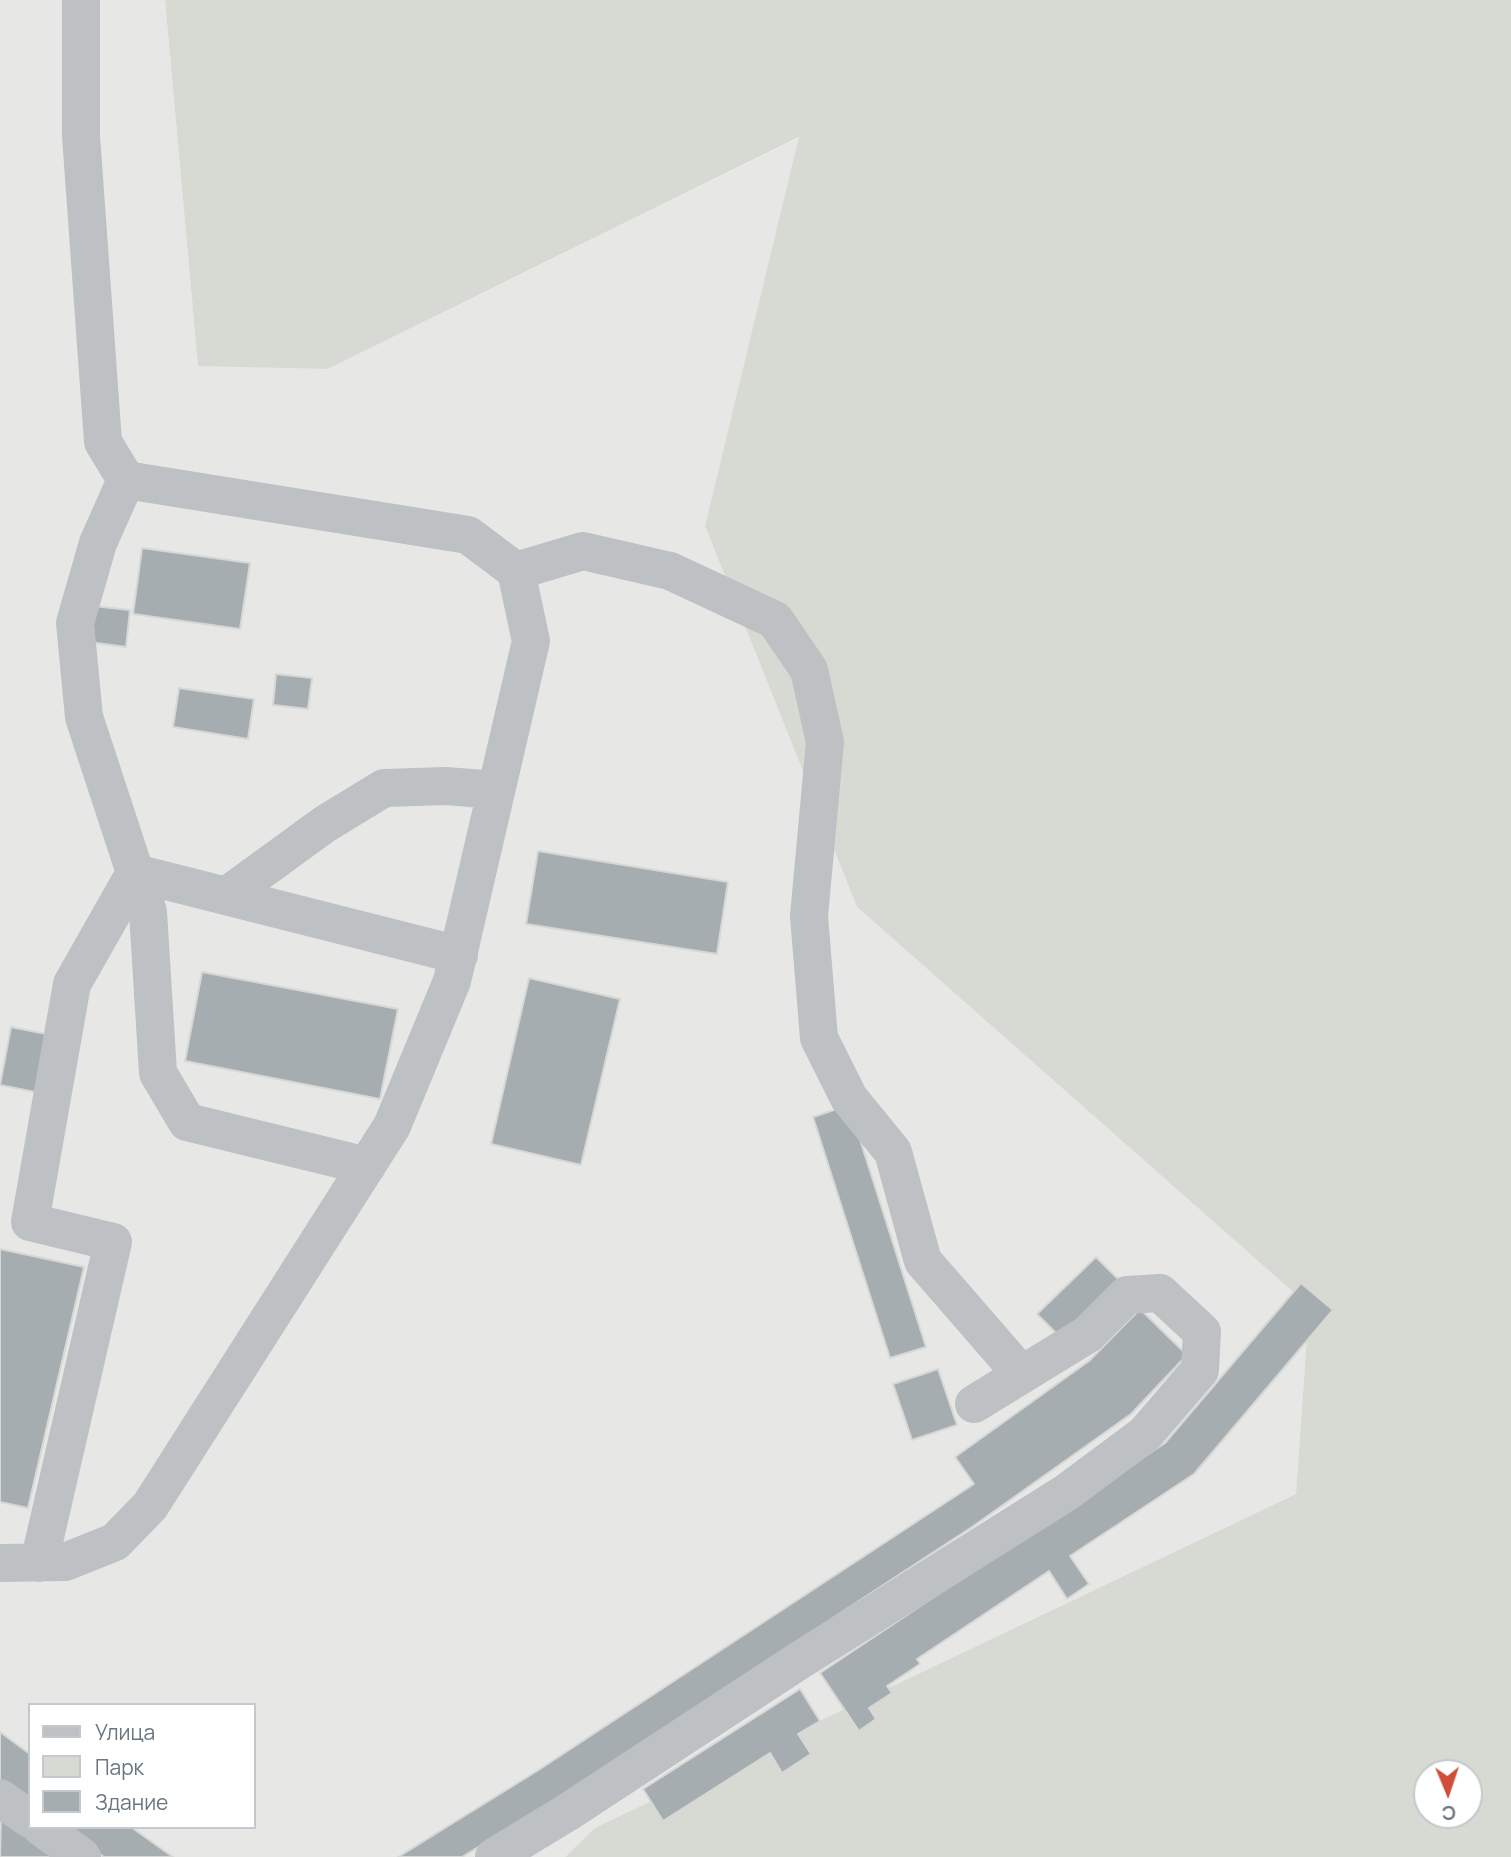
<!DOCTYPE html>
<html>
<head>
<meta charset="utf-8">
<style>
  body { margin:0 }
  #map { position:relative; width:1511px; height:1857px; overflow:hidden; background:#f6f6f3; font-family:Manrope,sans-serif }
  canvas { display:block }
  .legend { position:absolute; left:28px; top:1703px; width:228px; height:126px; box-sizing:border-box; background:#fff; border:2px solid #c3c9cd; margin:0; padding:9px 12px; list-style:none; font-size:21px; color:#687881 }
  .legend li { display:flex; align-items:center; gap:14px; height:35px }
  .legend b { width:35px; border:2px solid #c3c9cd }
  .north { position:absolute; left:1413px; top:1759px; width:70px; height:70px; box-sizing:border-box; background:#fff; border:2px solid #c3c9cd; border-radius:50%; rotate:178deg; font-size:19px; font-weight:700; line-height:28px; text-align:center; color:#687881 }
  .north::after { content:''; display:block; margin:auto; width:24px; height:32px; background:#d24d37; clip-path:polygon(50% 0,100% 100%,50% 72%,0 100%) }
</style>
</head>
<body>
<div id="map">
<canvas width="1511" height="1857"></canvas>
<ul class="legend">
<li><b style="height:9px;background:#bdc1c4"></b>Улица</li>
<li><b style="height:19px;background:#d6dad3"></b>Парк</li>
<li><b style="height:19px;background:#a5adb1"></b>Здание</li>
</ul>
<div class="north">С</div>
</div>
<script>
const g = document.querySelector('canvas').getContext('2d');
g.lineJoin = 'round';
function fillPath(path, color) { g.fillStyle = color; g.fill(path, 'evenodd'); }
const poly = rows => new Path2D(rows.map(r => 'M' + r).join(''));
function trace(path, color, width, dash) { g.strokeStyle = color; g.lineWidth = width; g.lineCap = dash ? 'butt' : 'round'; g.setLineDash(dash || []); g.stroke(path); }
const built = poly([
  [0,0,165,0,198,365,328,369,800,137,705,526,857,907,1309,1306,1296,1494,596,1828,565,1857,0,1857],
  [30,1705,254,1705,254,1827,30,1827]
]);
const green = poly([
  [165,0,1511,0,1511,1857,565,1857,595,1828,1296,1494,1309,1306,857,907,705,526,799,137,328,369,198,366],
  [1427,1773,1469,1773,1469,1815,1427,1815]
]);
const building = poly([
  [142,548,250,563,240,629,133,614,142,548],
  [93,606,130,610,126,647,89,642,93,606],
  [276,674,312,678,308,709,273,705,276,674],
  [179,688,254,699,248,739,173,727,179,688],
  [538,851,728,882,717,954,526,924,538,851],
  [202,972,398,1009,380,1099,185,1061,202,972],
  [529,978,620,999,581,1165,491,1144,529,978],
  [11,1027,46,1034,35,1092,0,1085,11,1027],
  [849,1105,926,1347,890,1358,813,1117,849,1105],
  [0,1249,84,1267,28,1508,0,1502,0,1249],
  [1096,1257,1121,1282,1062,1339,1037,1314,1096,1257],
  [1301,1283,1333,1310,1194,1474,1070,1556,1089,1584,1067,1599,1049,1571,917,1659,920,1664,887,1686,892,1693,869,1708,876,1719,859,1731,820,1673,1165,1443,1301,1283],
  [1140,1309,1187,1355,1131,1414,972,1527,556,1799,462,1857,398,1857,537,1771,974,1484,955,1457,1089,1361,1140,1309],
  [938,1369,957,1425,912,1440,893,1384,938,1369],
  [800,1689,820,1721,798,1734,811,1754,782,1773,770,1753,663,1821,643,1789,800,1689],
  [0,1732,30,1754,30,1805,0,1784,0,1732],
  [1,1818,53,1857,0,1857,1,1818],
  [62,1827,131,1827,173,1857,104,1857,62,1827]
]);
const minor = poly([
  [126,480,98,543,75,623,84,717,148,912,158,1073,187,1122,367,1166],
  [516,571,583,551,670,571,775,620,809,670,825,742,809,916,819,1038,849,1098,893,1152,923,1261,1022,1375],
  [226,896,325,824,384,788,446,786,496,790],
  [0,1563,65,1562,115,1542,150,1506,392,1126,452,981,531,641,516,571,468,535,126,480,103,442,81,136,81,0],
  [39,1563,113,1242,30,1222,72,984,135,873,459,955],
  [0,1798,30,1819],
  [41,1827,82,1857],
  [494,1857,568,1812,797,1662,1067,1492,1145,1434,1200,1370,1202,1332,1160,1293,1127,1295,1088,1334,974,1404]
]);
fillPath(built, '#e7e7e6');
fillPath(green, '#d6dad3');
fillPath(building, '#a5adb1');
trace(building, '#d7d7d6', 2);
trace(minor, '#bdc1c4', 38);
</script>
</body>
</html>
